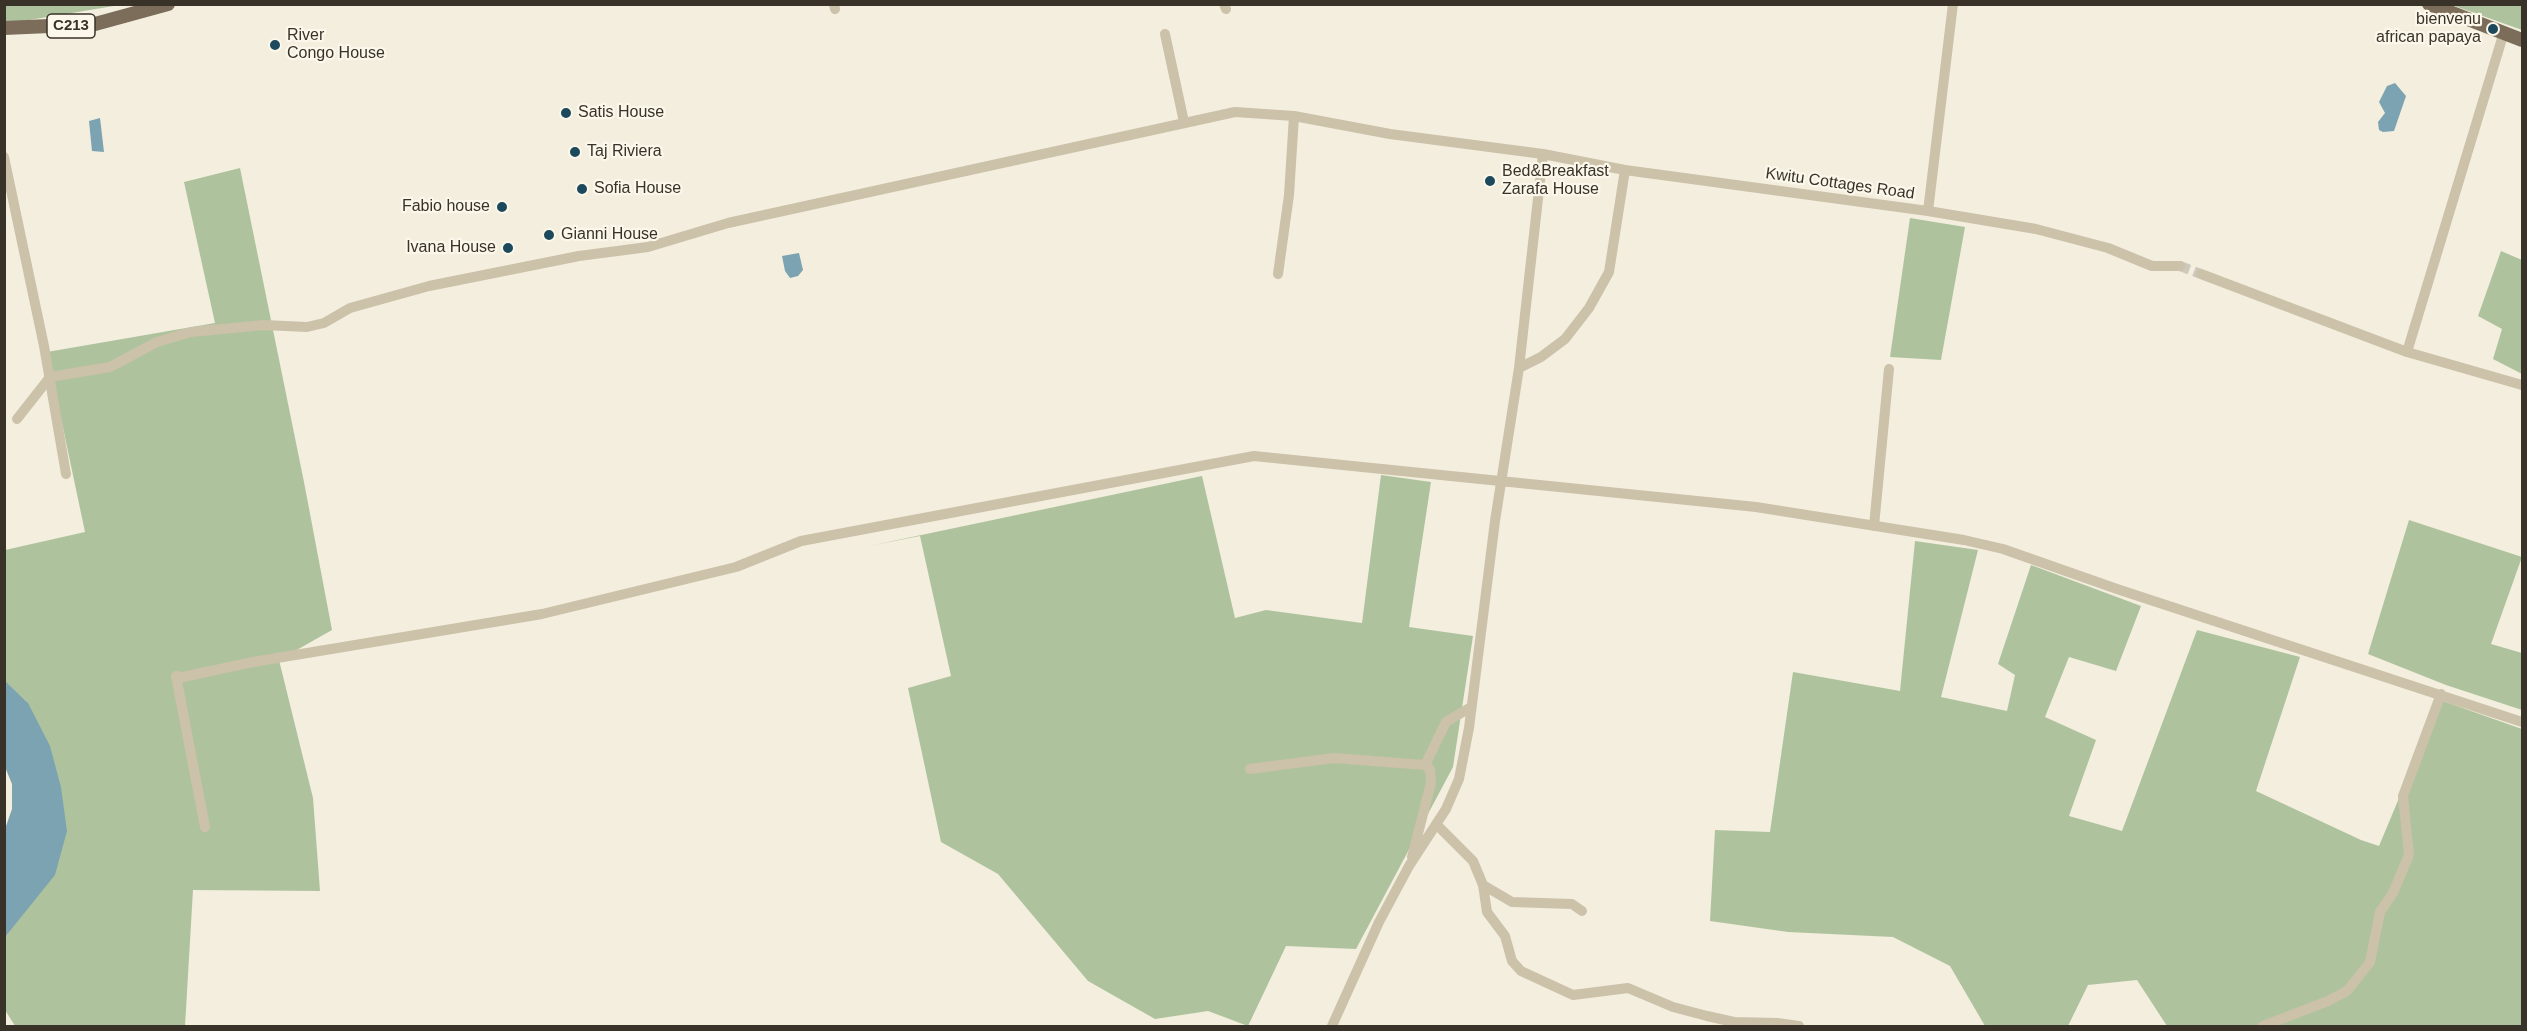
<!DOCTYPE html>
<html>
<head>
<meta charset="utf-8">
<style>
  body { margin:0 }
  #map { position:relative; width:2527px; height:1031px; overflow:hidden; background:#f3eede; font-family:Arial,sans-serif }
  canvas { display:block }
  .frame { position:absolute; inset:0; border:6px solid #393229; pointer-events:none }
</style>
</head>
<body>
<div id="map">
<canvas width="2527" height="1031"></canvas>
<div class="frame"></div>
</div>
<script>
const g = document.querySelector('canvas').getContext('2d');
g.lineJoin = 'round';
function fillPath(path, color) { g.fillStyle = color; g.fill(path, 'evenodd'); }
const poly = rows => new Path2D(rows.map(r => 'M' + r).join(''));
function trace(path, color, width, dash) { g.strokeStyle = color; g.lineWidth = width; g.lineCap = dash ? 'butt' : 'round'; g.setLineDash(dash || []); g.stroke(path); }
function label(font, color, halo, rows, align = 'center') {
  g.font = font + ' Arial,sans-serif'; g.lineWidth = 4.5; g.setLineDash([]); g.textBaseline = 'middle'; g.strokeStyle = halo; g.fillStyle = color; for (const [text, x, y, turn = 0] of rows) {
    g.save(); g.translate(x, y); g.rotate((+turn || 0) * Math.PI / 180); g.textAlign = isNaN(turn) ? turn : align; if (halo) g.strokeText(text, 0, 0); g.fillText(text, 0, 0); g.restore();
  }
}
const green = poly([
  [5,5,120,5,5,24],
  [2452,5,2522,5,2522,30],
  [240,168,304,482,332,630,279,660,313,798,320,891,193,890,185,1026,15,1026,5,1010,4,937,11,926,26,701,4,681,5,550,85,532,47,352,215,323,184,182],
  [1910,218,1965,227,1941,360,1890,357],
  [2501,251,2522,260,2522,374,2493,359,2502,329,2478,316],
  [1381,475,1431,482,1409,627,1473,636,1453,767,1356,949,1286,946,1248,1026,1208,1011,1155,1019,1088,981,998,874,941,842,908,688,951,676,920,536,869,546,1202,476,1235,618,1266,610,1362,623],
  [2409,520,2522,557,2491,644,2522,653,2522,710,2446,685,2368,654],
  [1915,541,1978,550,1941,697,2007,711,2015,675,1998,664,2031,565,2141,606,2116,671,2069,657,2045,717,2096,740,2069,816,2122,831,2197,630,2300,657,2256,791,2361,840,2379,846,2440,700,2522,729,2522,1026,2167,1026,2137,980,2088,985,2068,1026,1985,1026,1950,966,1893,937,1788,932,1710,921,1715,830,1770,832,1793,672,1900,691]
]);
const water = poly([
  [2395,83,2406,96,2394,131,2383,132,2379,130,2378,122,2385,113,2379,102,2387,86],
  [100,118,104,152,92,151,89,121],
  [799,253,803,270,798,276,790,278,785,271,782,256],
  [5,681,28,703,50,746,61,787,67,831,55,875,5,937,5,829,12,809,12,784,5,767]
]);
const minorTunnel = poly([
  [2180,266,2201,274]
]);
const minor = poly([
  [834,4,835,9],
  [1224,4,1226,9],
  [1165,34,1184,122],
  [4,157,44,346,66,474],
  [1928,211,2036,229,2108,248,2152,266,2180,266],
  [1278,274,1289,195,1294,116],
  [2201,274,2407,352,2522,385],
  [2407,352,2504,32],
  [1519,368,1543,154],
  [17,419,50,377,110,367,157,342,191,332,264,325,307,327,324,323,350,308,429,286,579,256,648,247,728,223,1235,112,1294,116,1390,134,1543,154,1625,170],
  [1874,526,1889,369],
  [1425,765,1446,722,1471,707],
  [1250,769,1334,758,1425,765,1430,769,1431,783,1412,857],
  [1437,825,1473,861,1483,885,1487,912,1505,936,1512,961,1521,971,1573,995,1628,988,1673,1007,1707,1016,1734,1022,1777,1023,1799,1026],
  [205,827,176,676,183,677,253,662,542,614,736,567,801,541,1254,456,1756,507,1964,540,2003,549,2117,589,2522,722],
  [1483,885,1512,902,1572,904,1582,911],
  [1332,1026,1379,922,1409,866,1446,809,1459,779,1469,728,1495,521,1519,368,1541,357,1565,339,1589,308,1609,272,1625,170,1928,211,1953,4],
  [2263,1026,2328,1001,2347,991,2370,962,2380,912,2393,893,2409,855,2403,796,2441,694]
]);
const major = poly([
  [2429,4,2522,40],
  [4,28,95,24,168,4]
]);
const markers = [
  [2493,29,6,"#1d495c"],
  [275,45,6,"#1d495c"],
  [566,113,6,"#1d495c"],
  [575,152,6,"#1d495c"],
  [1490,181,6,"#1d495c"],
  [582,189,6,"#1d495c"],
  [502,207,6,"#1d495c"],
  [549,235,6,"#1d495c"],
  [508,248,6,"#1d495c"]
];
const shields = [
  [71,26,48]
];
const shieldNames = [
  ["C213",71,26]
];
const poiNames = [
  ["bienvenu",2481,20,"right"],
  ["african papaya",2481,38,"right"],
  ["River",287,36],
  ["Congo House",287,54],
  ["Satis House",578,113],
  ["Taj Riviera",587,152],
  ["Bed&Breakfast",1502,172],
  ["Zarafa House",1502,190],
  ["Sofia House",594,189],
  ["Fabio house",490,207,"right"],
  ["Gianni House",561,235],
  ["Ivana House",496,248,"right"]
];
const streetNames = [
  ["Kwitu Cottages Road",1840,184,8]
];
fillPath(green, '#aec39d');
fillPath(water, '#7ca3b1');
trace(minorTunnel, '#cec8ba', 10, [10, 5]);
trace(minor, '#ccc1a9', 10);
trace(major, '#7b6d5a', 14);
for (const [x, y, r, color] of markers) { const dot = new Path2D(); dot.arc(x, y, r, 0, 2 * Math.PI); g.fillStyle = color; g.fill(dot); trace(dot, '#fbf7ea', 2); }
for (const [x, y, w] of shields) { const box = new Path2D(); box.roundRect(x - w / 2, y - 12, w, 24, 4.5); g.fillStyle = '#fbf7ea'; g.fill(box); trace(box, '#393229', 1.5); }
label('bold 15px', '#393229', null, shieldNames);
label('16px', '#393229', '#fbf7ea', poiNames, 'left');
label('16px', '#393229', '#fbf7ea', streetNames);
</script>
</body>
</html>
